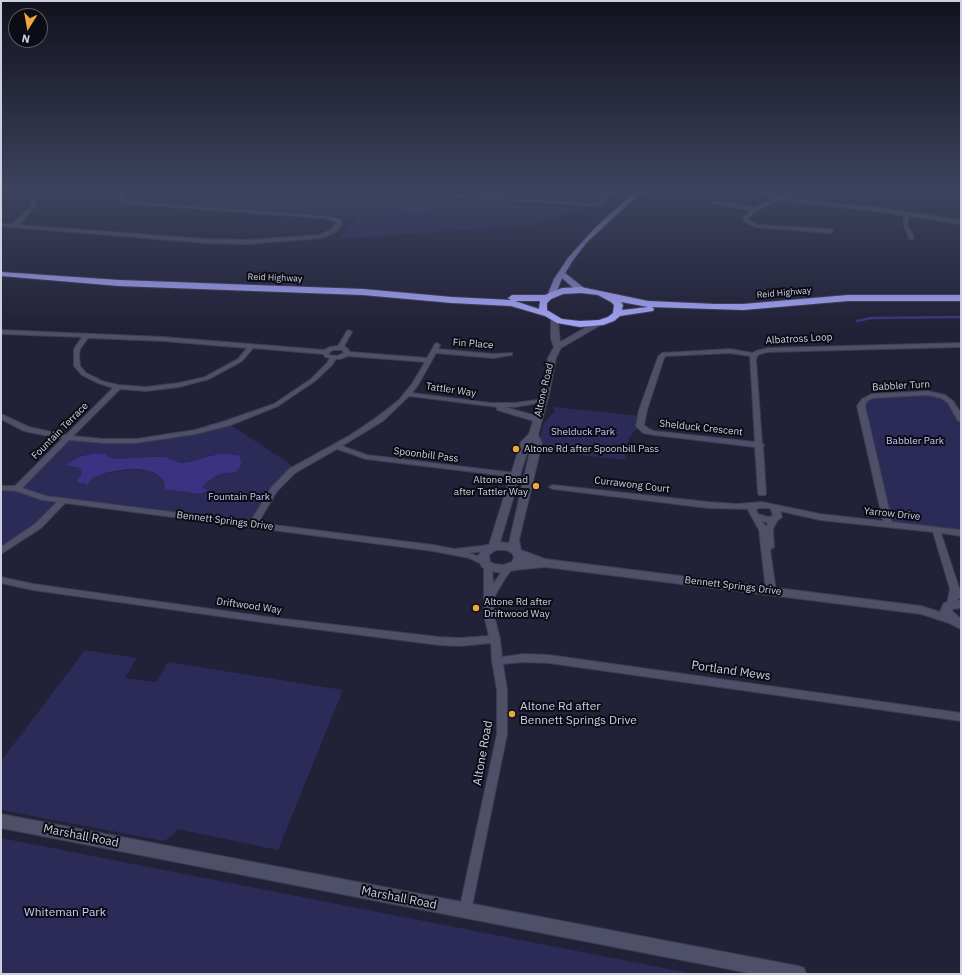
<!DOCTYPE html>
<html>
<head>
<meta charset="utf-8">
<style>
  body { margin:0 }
  #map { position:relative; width:962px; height:975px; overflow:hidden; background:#212137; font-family:"IBM Plex Sans",sans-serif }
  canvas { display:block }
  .frame { position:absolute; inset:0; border:2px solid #cfd0df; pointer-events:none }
  .north { position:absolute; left:8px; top:8px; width:40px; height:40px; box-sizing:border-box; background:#0b0c15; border:1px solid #595a66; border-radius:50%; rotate:191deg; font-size:11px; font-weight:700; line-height:16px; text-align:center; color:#cfd0df }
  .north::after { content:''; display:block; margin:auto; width:14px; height:18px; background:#efa73d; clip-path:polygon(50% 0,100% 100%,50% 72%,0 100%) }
</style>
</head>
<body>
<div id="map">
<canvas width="962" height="975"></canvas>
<div class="frame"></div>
<div class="north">N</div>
</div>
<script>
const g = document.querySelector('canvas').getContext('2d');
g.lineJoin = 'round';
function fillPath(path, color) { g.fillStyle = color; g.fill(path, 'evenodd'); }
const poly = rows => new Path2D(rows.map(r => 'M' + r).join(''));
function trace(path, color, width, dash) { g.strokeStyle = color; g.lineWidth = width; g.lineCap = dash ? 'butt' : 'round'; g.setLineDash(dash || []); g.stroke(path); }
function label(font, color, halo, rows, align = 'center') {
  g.font = font + ' "IBM Plex Sans",sans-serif'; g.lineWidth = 4; g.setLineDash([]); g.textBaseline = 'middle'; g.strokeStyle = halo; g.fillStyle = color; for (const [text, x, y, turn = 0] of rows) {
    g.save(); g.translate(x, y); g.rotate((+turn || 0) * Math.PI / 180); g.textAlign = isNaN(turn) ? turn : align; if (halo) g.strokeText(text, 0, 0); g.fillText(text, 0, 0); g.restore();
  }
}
const green = poly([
  [128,192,358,192,585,209,531,225,339,239,357,217,135,202,126,198],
  [928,393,943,396,961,419,961,533,888,525,861,406,872,396],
  [553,407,642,416,640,426,629,437,625,460,536,450,544,423,555,411],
  [228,423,296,468,286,477,252,525,63,500,50,515,1,551,1,488,17,489,67,438,85,440,154,439],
  [94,453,105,454,111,458,118,459,147,457,166,457,180,463,230,454,235,454,240,467,236,472,220,474,208,481,202,488,209,490,165,489,164,481,156,474,149,471,134,469,99,474,92,478,87,486,84,483,78,483,77,481,82,473,80,468,66,465,79,457],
  [85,650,137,658,125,678,156,682,168,662,343,690,278,850,177,829,173,835,164,841,1,810,1,761],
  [1,838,694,974,1,974]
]);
const water = poly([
  [375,202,423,204,430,206,431,210,421,214,411,212,401,209,373,203],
  [94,453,105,454,111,458,118,459,147,457,166,457,180,463,189,462,219,454,230,454,239,456,241,462,240,467,236,472,220,474,208,481,202,488,209,490,201,494,165,489,164,481,160,477,153,472,139,469,129,469,104,473,92,478,87,486,84,483,78,483,77,481,82,473,80,468,65,465,79,457]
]);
const streamFar1 = poly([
  [952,317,961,317]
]);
const stream = poly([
  [857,321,871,318,961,317]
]);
const street = poly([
  [121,192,125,192,123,197,124,199,132,202,323,216,339,219,342,222,341,226,335,232,321,238,247,244,205,243,1,226,1,224,13,224,32,205,32,199,34,198,36,199,36,205,18,225,205,239,247,240,320,235,331,230,337,222,323,218,131,204,120,201,119,197,121,192],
  [396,192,420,192,592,204,598,203,610,192,615,192,601,205,592,206,398,193,396,192],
  [778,197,780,197,780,199,757,211,748,218,749,220,757,225,830,229,833,231,830,233,756,227,745,222,743,218,751,211,713,203,715,202,730,203,754,208,778,197],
  [904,212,908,213,908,226,914,238,913,239,909,239,904,226,904,212],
  [1,330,163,337,324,350,330,347,338,346,347,331,349,330,352,332,344,346,348,349,350,352,427,358,435,344,437,343,440,345,438,349,493,354,512,353,512,355,493,358,436,353,418,385,412,393,491,403,515,403,543,399,547,401,545,402,515,407,505,407,540,417,541,419,540,421,534,421,497,410,497,407,409,396,383,421,342,446,367,455,515,473,518,473,519,475,518,477,515,477,366,459,337,449,295,473,277,491,258,523,433,545,454,549,490,545,493,546,494,548,493,550,469,553,487,560,488,562,491,563,492,565,493,584,506,566,509,565,512,566,513,568,506,577,493,599,494,615,500,639,502,657,523,654,549,655,961,713,961,721,549,663,523,662,503,664,507,690,507,734,471,911,470,915,465,917,460,915,459,911,497,734,497,690,492,661,491,643,460,646,439,645,268,623,33,590,1,583,1,577,33,584,268,617,439,637,460,638,489,636,484,615,484,565,469,558,433,551,65,503,41,528,1,554,1,547,35,524,57,502,42,500,16,491,1,490,1,486,15,486,62,439,24,431,1,419,1,414,29,427,66,435,113,388,98,383,82,375,74,366,74,349,82,337,1,334,1,330],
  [88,338,163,341,247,348,238,359,205,377,179,383,146,387,118,385,102,381,86,373,80,366,79,355,80,349,88,338],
  [253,348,323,354,325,357,330,358,327,363,311,379,274,404,225,421,195,430,136,439,103,439,73,436,120,389,146,391,179,387,209,379,242,361,253,348],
  [333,350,342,350,344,353,337,356,329,355,329,353,333,350],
  [348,356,425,362,412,384,399,400,377,417,349,436,289,469,271,488,250,522,46,496,22,488,69,440,103,443,136,443,196,434,231,425,278,406,315,381,332,365,336,359,340,359,348,356],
  [961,343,961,347,768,352,760,354,757,356,756,360,762,443,764,445,763,447,766,493,765,495,759,495,758,493,755,447,654,435,643,433,636,426,639,410,658,357,662,353,730,349,753,353,756,351,768,348,961,343],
  [730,353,750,356,755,442,654,431,649,429,644,425,647,410,664,358,666,356,730,353],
  [928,391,945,395,953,401,961,413,961,421,958,421,948,403,941,398,928,395,873,398,867,401,865,406,892,522,961,530,961,536,941,533,959,588,961,590,961,599,958,598,955,606,952,607,949,606,947,604,950,589,933,532,820,520,780,511,782,517,777,521,773,529,774,547,770,550,776,591,774,593,771,594,768,593,766,591,759,530,748,510,749,509,708,508,553,489,549,487,553,485,708,502,738,504,762,502,820,514,883,521,857,406,862,399,872,394,928,391],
  [759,508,769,508,771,510,773,516,768,517,758,514,756,510,759,508],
  [762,521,768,523,766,527,762,521]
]);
const secondary = poly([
  [760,192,768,192,779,196,804,200,874,207,961,220,961,224,874,211,778,200,760,192],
  [551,317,554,317,558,319,560,342,597,321,603,321,604,323,561,348,556,358,549,394,538,435,542,443,519,540,521,550,545,559,921,606,940,612,944,603,961,600,961,608,953,609,952,611,961,619,961,629,949,623,921,614,545,567,515,570,503,573,489,571,482,567,477,558,479,554,486,545,489,545,521,442,529,434,541,394,548,358,554,347,551,339,551,317],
  [532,442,509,543,500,542,530,443,532,442],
  [498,550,506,550,512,553,514,557,512,562,503,565,495,564,490,562,489,555,494,551,498,550],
  [1,814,798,966,804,968,806,974,754,974,1,828,1,814]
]);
const primary = poly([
  [635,192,641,192,587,242,573,260,565,273,584,288,584,292,578,292,562,278,555,296,549,296,548,294,554,279,568,258,595,228,635,192]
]);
const highway = poly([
  [1,272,119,280,363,289,452,297,511,300,508,298,512,295,545,295,562,288,581,287,648,301,715,304,743,304,848,295,961,295,961,301,848,301,743,310,652,307,654,309,653,311,620,316,614,321,603,325,580,327,557,323,545,316,511,306,452,303,363,295,119,286,1,276,1,272],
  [581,293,598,295,611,302,614,305,613,313,608,317,599,320,580,321,562,319,547,310,547,303,551,299,563,294,581,293],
  [513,301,540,301,539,309,515,301,513,301],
  [621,302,648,307,622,310,623,305,621,302]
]);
const markers = [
  [516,449,4,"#efa73d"],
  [536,486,4,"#efa73d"],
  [476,608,4,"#efa73d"],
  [512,714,4,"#efa73d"]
];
const farStreetnames = [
  ["Reid Highway",275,278,2],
  ["Reid Highway",784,293,-5]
];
const streetNames = [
  ["Albatross Loop",799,339,-3],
  ["Fin Place",473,344,4],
  ["Babbler Turn",901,386,-3],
  ["Tattler Way",451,390,8],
  ["Altone Road",544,390,-77],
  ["Shelduck Crescent",701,428,6],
  ["Fountain Terrace",60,431,-45],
  ["Spoonbill Pass",426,455,7],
  ["Currawong Court",632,485,7],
  ["Yarrow Drive",892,514,6],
  ["Bennett Springs Drive",225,521,7],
  ["Bennett Springs Drive",733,586,7],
  ["Driftwood Way",249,606,8]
];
const parkNames = [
  ["Shelduck Park",583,432],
  ["Babbler Park",915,441],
  ["Fountain Park",239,497]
];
const poiNames = [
  ["Altone Rd after Spoonbill Pass",524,449],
  ["Altone Road",528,480,"right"],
  ["after Tattler Way",528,492,"right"],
  ["Altone Rd after",484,602],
  ["Driftwood Way",484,614]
];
const nearStreetnames = [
  ["Portland Mews",731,671,8],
  ["Altone Road",483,753,-80],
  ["Marshall Road",81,836,11],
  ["Marshall Road",399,898,11]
];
const nearPoinames = [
  ["Altone Rd after",520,707],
  ["Bennett Springs Drive",520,721]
];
const nearParknames = [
  ["Whiteman Park",65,913]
];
fillPath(green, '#2c2a57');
fillPath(water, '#3b3382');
trace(streamFar1, '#3b3382', 2);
trace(stream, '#3b3382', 2.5);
trace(street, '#3e3d4f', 2);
trace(secondary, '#3e3d4f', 2);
trace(primary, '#3e3d4f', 2);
trace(highway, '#3e3d4f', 2);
fillPath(street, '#4e4f68');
fillPath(secondary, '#4e4f68');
fillPath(primary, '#8282bf');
fillPath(highway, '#a4a4f9');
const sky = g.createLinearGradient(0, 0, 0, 329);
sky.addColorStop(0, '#12121e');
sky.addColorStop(0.58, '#3d435e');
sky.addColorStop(1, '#3d435e00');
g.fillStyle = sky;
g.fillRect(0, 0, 962, 329);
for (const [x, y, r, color] of markers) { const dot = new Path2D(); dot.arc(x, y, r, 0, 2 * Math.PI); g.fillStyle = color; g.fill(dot); trace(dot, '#0b0c15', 1.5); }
label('9px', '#cfd0df', '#0b0c15', farStreetnames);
label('10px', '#cfd0df', '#0b0c15', streetNames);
label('10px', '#c9cbf9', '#0b0c15', parkNames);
label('10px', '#cfd0df', '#0b0c15', poiNames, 'left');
label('12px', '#cfd0df', '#0b0c15', nearStreetnames);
label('12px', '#cfd0df', '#0b0c15', nearPoinames, 'left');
label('12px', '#c9cbf9', '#0b0c15', nearParknames);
</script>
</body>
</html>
